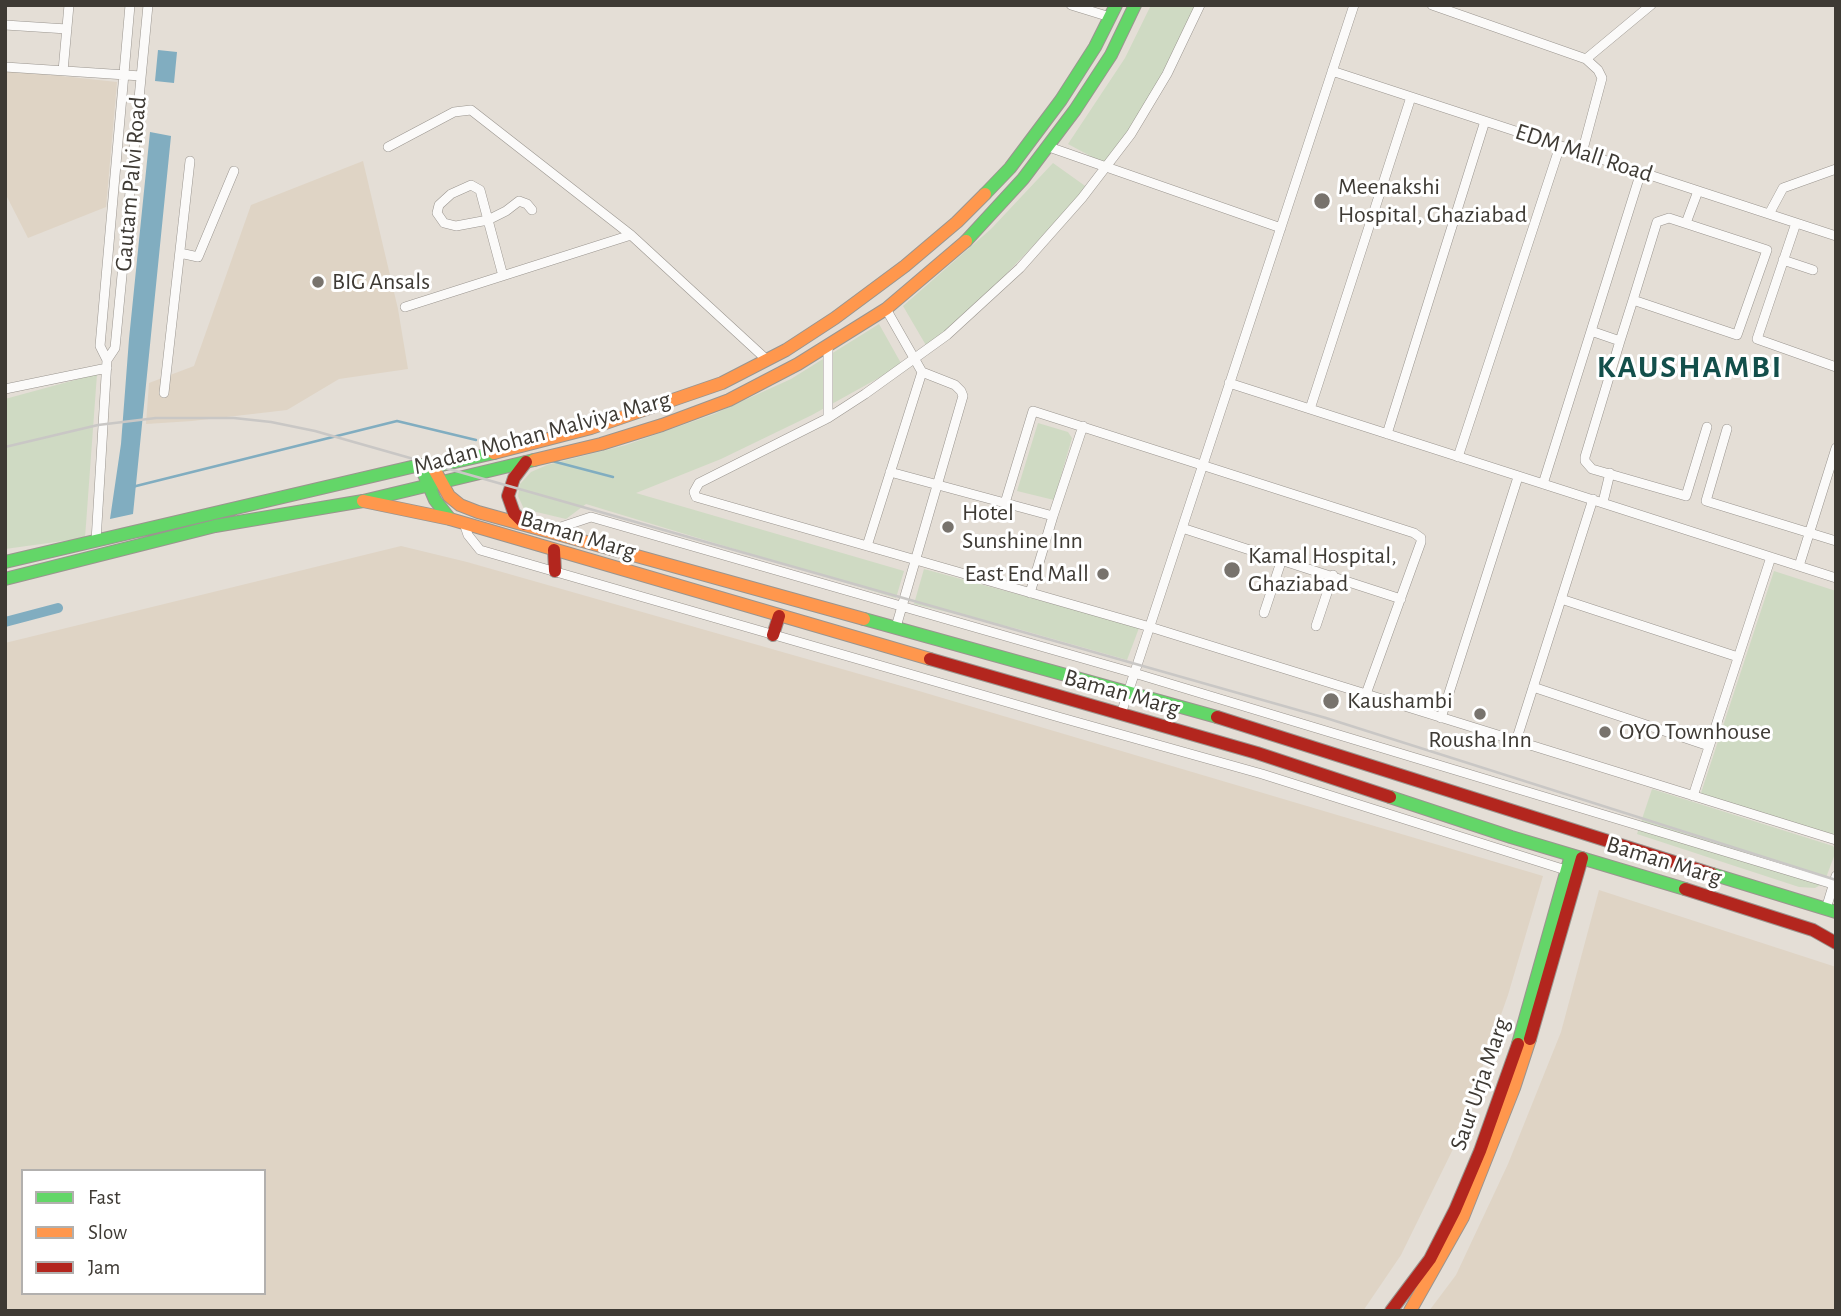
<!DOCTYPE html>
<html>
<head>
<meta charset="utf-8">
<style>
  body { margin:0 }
  #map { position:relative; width:1841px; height:1316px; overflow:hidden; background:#e4ded6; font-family:"Alegreya Sans",sans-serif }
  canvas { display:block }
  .frame { position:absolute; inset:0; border:7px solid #3e3a34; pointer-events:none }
  .legend { position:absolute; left:21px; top:1169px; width:245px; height:126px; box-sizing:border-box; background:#fff; border:2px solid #b2b0ae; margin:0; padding:9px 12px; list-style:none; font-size:21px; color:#3e3a34 }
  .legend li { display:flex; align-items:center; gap:14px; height:35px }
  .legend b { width:35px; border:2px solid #b2b0ae }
</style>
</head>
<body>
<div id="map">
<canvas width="1841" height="1316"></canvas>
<div class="frame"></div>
<ul class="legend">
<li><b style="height:9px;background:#63d668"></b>Fast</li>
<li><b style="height:9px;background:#ff974d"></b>Slow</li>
<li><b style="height:9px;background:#b3261e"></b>Jam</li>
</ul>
</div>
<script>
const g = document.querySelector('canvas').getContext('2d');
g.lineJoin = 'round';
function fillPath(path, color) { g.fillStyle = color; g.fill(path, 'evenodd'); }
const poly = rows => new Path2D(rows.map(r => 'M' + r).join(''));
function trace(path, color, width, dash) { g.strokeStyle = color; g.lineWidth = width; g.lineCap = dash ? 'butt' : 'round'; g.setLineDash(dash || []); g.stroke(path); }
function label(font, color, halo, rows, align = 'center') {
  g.font = font + ' "Alegreya Sans",sans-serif'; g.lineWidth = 6; g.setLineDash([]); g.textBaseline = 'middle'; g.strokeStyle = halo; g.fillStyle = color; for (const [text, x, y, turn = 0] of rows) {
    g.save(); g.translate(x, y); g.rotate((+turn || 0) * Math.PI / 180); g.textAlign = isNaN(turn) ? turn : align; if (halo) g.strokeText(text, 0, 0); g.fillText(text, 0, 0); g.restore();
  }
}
const built = poly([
  [5,70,117,82,106,207,28,238,5,193],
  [363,161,398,309,408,369,339,379,287,410,192,421,146,424,149,383,194,366,251,205],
  [401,546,467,562,919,691,1543,876,1508,995,1454,1147,1401,1255,1363,1311,5,1311,5,643],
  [23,1171,264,1171,264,1293,23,1293],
  [1599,890,1836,967,1836,1311,1429,1311,1456,1275,1508,1164,1561,1032]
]);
const green = poly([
  [1151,5,1199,5,1166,76,1107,165,1068,144,1125,58],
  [1053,163,1088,188,972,310,927,347,903,306,991,229],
  [879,324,902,365,812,415,721,459,636,493,904,571,896,598,586,504,566,519,524,509,518,496,520,484,531,472,547,465,626,445,714,414,791,379],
  [97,374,85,538,5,549,5,399],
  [1038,423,1068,432,1072,438,1054,500,1017,491],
  [924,569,1050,603,1139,628,1127,660,1018,629,914,604],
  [1774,571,1836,591,1836,833,1827,836,1700,796],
  [1652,789,1833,846,1836,851,1824,883,1815,888,1799,887,1637,834]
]);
const water = poly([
  [158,50,177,52,174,83,155,81],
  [150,132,171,136,133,514,110,519,121,444,129,339]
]);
const stream = poly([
  [552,461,613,477],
  [132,487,397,421,476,440]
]);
const canal = poly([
  [5,622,58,608]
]);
const street = poly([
  [1071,5,1110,17],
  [1200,5,1167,74,1131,134,1082,198,1020,268,947,335,865,394,828,418,699,483,694,492,696,497,1150,627,1836,840],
  [1432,5,1586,59,1651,5],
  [5,25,67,29],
  [5,67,141,76],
  [63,71,69,5],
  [1332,71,1836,236],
  [388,147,454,112,471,110,631,235,767,360],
  [1049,147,1281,228],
  [1582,153,1602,78,1598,70,1586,59],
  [1769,214,1783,188,1836,169],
  [1686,223,1698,191],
  [1796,223,1757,339,1836,367],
  [180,253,198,257,234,171],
  [1783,260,1813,270],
  [503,276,488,220,456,226,444,223,437,213,439,205,451,194,471,185,480,190,488,220,506,211,519,201,527,204,532,210],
  [1633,300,1737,335,1767,250,1669,218,1657,222,1633,300,1620,341,1585,457,1585,461,1592,469,1686,496,1707,427],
  [405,307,631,235],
  [1591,331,1620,341],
  [107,360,100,346,130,5],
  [1229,383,1836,578],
  [5,389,107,368],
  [164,393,190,161],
  [1310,409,1411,97],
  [828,418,828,345],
  [1727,429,1706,501,1836,541],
  [1387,434,1485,121],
  [1458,457,1560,146],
  [890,472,1053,516],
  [1543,484,1641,172],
  [1603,502,1610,473],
  [1005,503,1033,411,1414,533,1421,538,1421,542,1366,694],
  [464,523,468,535,480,550,1062,718,1262,774,1572,872],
  [1182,528,1401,599],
  [549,531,591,517,1134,673,1836,885],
  [96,541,107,360,115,348,148,5],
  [867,546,922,372,886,309],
  [1799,566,1836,448],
  [1030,593,1053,516,1083,426],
  [1561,599,1738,657],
  [1264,613,1282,559],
  [1316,626,1333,575],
  [896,627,963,396,961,391,955,385,922,372],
  [1533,687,1709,746],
  [1121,714,1354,5],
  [1441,718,1518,477],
  [1516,741,1593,499],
  [1693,796,1771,557],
  [1826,909,1836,876]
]);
const fast = poly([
  [985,194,1010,168,1061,100,1095,47,1116,5],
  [966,241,1023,179,1075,110,1111,55,1135,5],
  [420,465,435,500,450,519],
  [5,562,420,465,433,467,494,453],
  [5,579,215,526,363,501,534,460],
  [864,619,1217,717],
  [1390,797,1511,837,1685,889],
  [1712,874,1836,912],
  [1518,1044,1571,855]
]);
const slow = poly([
  [494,453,591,428,722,383,786,350,835,318,905,266,957,222,985,194],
  [534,460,601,444,662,425,729,400,798,364,886,309,966,241],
  [433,467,449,496,460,505,478,512,864,619],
  [363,501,450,519,930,659],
  [1410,1311,1463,1217,1514,1088,1530,1039]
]);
const jam = poly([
  [525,524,514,513,508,496,514,478,526,462],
  [554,550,555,571],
  [773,635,779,616],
  [930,659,1257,753,1390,797],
  [1217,717,1712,874],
  [1685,889,1813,930,1836,943],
  [1530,1039,1582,858],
  [1391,1311,1430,1259,1455,1210,1480,1151,1518,1044]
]);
const rail = poly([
  [5,447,98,425,156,418,234,418,271,422,315,431,1326,718,1836,880]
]);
const markers = [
  [1322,201,9,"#78736d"],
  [318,282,7,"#78736d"],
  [948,527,7,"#78736d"],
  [1232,570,9,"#78736d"],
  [1103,574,7,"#78736d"],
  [1331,701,9,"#78736d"],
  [1480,714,7,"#78736d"],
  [1605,732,7,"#78736d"]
];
const streetNames = [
  ["EDM Mall Road",1584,153,18],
  ["Gautam Palvi Road",131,184,-85],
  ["Madan Mohan Malviya Marg",542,433,-15],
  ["Baman Marg",578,535,17],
  ["Baman Marg",1122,693,16],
  ["Baman Marg",1664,861,17],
  ["Saur Urja Marg",1480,1084,-71]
];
const poiNames = [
  ["Meenakshi",1338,187],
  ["Hospital, Ghaziabad",1338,215],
  ["BIG Ansals",332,282],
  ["Hotel",962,513],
  ["Sunshine Inn",962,541],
  ["Kamal Hospital,",1248,556],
  ["Ghaziabad",1248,584],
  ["East End Mall",1089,574,"right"],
  ["Kaushambi",1347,701],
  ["OYO Townhouse",1619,732],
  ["Rousha Inn",1480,740,"center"]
];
const districtNames = [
  ["KAUSHAMBI",1690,367]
];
fillPath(built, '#dfd4c5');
fillPath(green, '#cfdac3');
fillPath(water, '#81adc0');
trace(stream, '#81adc0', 2.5);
trace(canal, '#81adc0', 10);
trace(street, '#9a958f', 10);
trace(fast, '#9a958f', 14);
trace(slow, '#9a958f', 14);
trace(jam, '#9a958f', 14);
trace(street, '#fbfaf9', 9);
trace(fast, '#63d668', 12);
trace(slow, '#ff974d', 12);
trace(jam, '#b3261e', 12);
trace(rail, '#c9c7c5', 2.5);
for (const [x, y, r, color] of markers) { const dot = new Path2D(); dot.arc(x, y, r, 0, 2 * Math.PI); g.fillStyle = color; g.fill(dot); trace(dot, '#fff', 2.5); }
label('24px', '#3e3a34', '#fff', streetNames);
label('24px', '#3e3a34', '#fff', poiNames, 'left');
g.letterSpacing = '2px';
label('bold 32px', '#134f4b', '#fff', districtNames);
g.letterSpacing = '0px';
</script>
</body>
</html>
